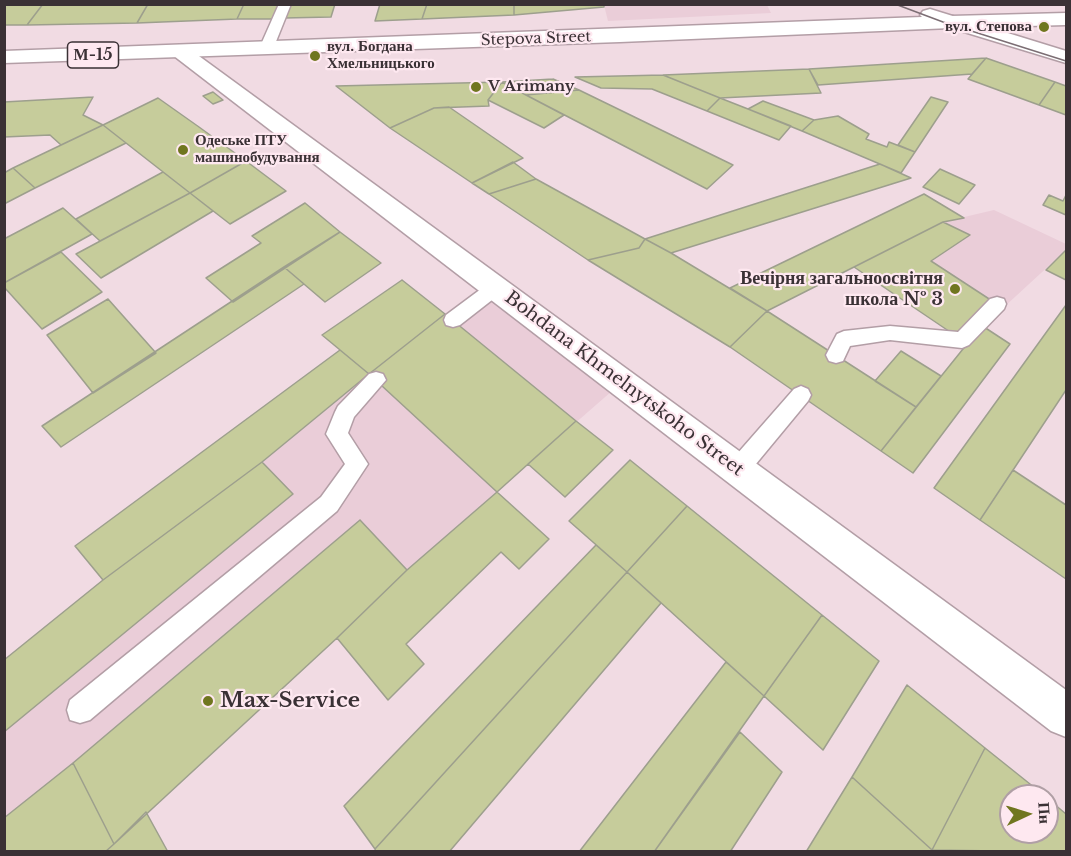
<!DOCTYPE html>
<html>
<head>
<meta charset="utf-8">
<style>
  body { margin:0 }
  #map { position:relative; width:1071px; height:856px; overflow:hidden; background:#f1dbe3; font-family:"Libre Baskerville",serif }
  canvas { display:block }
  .frame { position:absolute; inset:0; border:6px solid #3a3135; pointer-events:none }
  .north { position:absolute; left:999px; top:784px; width:60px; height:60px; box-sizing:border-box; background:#fee8f0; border:2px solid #b09fa5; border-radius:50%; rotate:86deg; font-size:16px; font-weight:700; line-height:24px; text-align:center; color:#3a3135 }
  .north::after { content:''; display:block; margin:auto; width:21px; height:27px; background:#70761f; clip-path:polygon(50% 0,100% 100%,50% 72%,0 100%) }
</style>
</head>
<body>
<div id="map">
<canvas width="1071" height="856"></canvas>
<div class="frame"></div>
<div class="north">Пн</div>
</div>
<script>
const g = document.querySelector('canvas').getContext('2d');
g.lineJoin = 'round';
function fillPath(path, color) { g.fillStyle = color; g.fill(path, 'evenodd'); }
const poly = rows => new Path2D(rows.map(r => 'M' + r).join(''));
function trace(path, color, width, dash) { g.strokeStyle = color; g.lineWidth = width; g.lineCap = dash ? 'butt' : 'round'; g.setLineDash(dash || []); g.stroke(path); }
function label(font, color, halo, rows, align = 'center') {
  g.font = font + ' "Libre Baskerville",serif'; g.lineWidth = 4.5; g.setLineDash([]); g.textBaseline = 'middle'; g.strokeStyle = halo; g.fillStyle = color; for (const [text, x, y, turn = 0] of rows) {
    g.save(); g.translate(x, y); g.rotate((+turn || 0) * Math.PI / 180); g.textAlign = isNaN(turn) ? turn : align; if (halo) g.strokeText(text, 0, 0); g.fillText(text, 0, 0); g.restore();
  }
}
const built = poly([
  [604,5,767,5,771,13,608,21],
  [994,210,1066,244,1066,250,1003,308,962,340,854,267,943,222],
  [485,285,620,384,407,570,337,638,146,812,5,852,5,660,103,580,262,462,369,374]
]);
const building = poly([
  [4,4,43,4,27,25,4,25,4,4],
  [43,4,148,4,137,23,27,25,43,4],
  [148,4,244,4,237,19,137,23,148,4],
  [244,4,284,4,278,19,237,19,244,4],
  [290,4,335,4,331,17,284,18,290,4],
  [380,4,427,4,422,19,375,21,380,4],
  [427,4,514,4,514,15,422,19,427,4],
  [514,4,604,4,604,7,514,15,514,4],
  [986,58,972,74,818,85,809,69,986,58],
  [986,58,1055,82,1039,105,968,79,986,58],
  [809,69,821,93,720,98,663,75,809,69],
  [663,75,720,98,707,111,652,89,601,88,575,77,663,75],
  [553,79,579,90,526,95,502,82,553,79],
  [502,82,488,100,489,106,434,108,390,128,336,86,502,82],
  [502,82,526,95,564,115,544,128,488,100,502,82],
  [1055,82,1066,86,1066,115,1039,105,1055,82],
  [579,90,733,165,707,189,526,95,579,90],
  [213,92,223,100,213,104,203,96,213,92],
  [93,97,83,115,103,125,61,145,50,135,4,137,4,102,93,97],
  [931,97,948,102,915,152,898,145,931,97],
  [158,98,199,127,246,161,190,193,103,125,158,98],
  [720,98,748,109,791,126,779,140,707,111,720,98],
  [763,101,814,120,802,131,748,109,763,101],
  [449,107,523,158,472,183,390,128,434,108,449,107],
  [838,116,869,134,866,139,887,147,889,142,915,152,901,173,802,131,814,120,838,116],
  [103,125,126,143,35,188,13,168,103,125],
  [246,161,286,191,230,224,190,193,246,161],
  [513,162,536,179,489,194,472,183,513,162],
  [880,164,911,178,671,253,645,239,880,164],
  [13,168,35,188,4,204,4,173,13,168],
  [940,169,975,185,959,204,923,187,940,169],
  [163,172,190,193,100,241,76,219,163,172],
  [536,179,645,239,639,248,588,260,489,194,536,179],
  [190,193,213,211,101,278,76,254,190,193],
  [924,194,964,218,943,222,767,311,730,288,924,194],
  [1049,195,1063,201,1066,195,1066,215,1043,205,1049,195],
  [305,203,340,232,233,302,206,278,261,243,252,236,305,203],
  [63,208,92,234,4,283,4,239,63,208],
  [943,222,970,235,931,261,1003,308,962,340,854,267,943,222],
  [340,232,381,263,325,302,284,267,340,232],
  [645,239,671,253,767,311,730,347,588,260,639,248,645,239],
  [1066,250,1066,280,1046,270,1066,250],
  [61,252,102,292,42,329,4,287,4,283,61,252],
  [284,267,304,284,61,447,42,426,284,267],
  [402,280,445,314,369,374,322,335,402,280],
  [108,299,156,353,93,393,47,335,108,299],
  [1066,305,1066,390,980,520,934,488,1066,305],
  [767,311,916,407,881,451,730,347,767,311],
  [445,314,576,421,497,492,369,374,445,314],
  [984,327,1010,344,913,473,881,451,967,344,984,327],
  [340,350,369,374,262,462,103,580,75,546,340,350],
  [901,351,941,376,916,407,875,381,901,351],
  [576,421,613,450,565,497,528,464,576,421],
  [630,460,687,506,627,572,569,521,630,460],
  [262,462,293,494,4,732,4,660,103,580,262,462],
  [1013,470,1066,505,1066,579,980,520,1013,470],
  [497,492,549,539,519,569,501,552,406,644,424,664,388,700,337,638,407,570,497,492],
  [687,506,822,615,764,696,627,572,687,506],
  [360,520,407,570,337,638,114,844,73,763,360,520],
  [596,545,627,572,375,849,344,806,596,545],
  [627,572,661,603,449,852,376,852,375,849,627,572],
  [822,615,879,661,823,750,764,696,822,615],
  [726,662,764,696,654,852,579,852,726,662],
  [907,685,985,748,932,850,852,777,907,685],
  [740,732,782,772,730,852,654,852,740,732],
  [985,748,1045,796,1011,796,1011,832,1047,832,1047,798,1066,814,1066,852,932,850,985,748],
  [73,763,114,844,105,852,4,852,4,818,73,763],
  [852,777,932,850,932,852,806,852,852,777],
  [146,812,168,852,105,852,114,844,146,812]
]);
const service = poly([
  [279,4,291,4,273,49,271,52,261,52,259,49,279,4],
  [495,281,501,283,504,288,501,293,460,325,453,327,446,325,444,320,446,315,489,283,495,281],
  [997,297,1004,299,1006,304,1004,309,969,345,962,348,890,340,850,346,843,361,836,363,829,361,826,355,837,334,844,331,890,326,958,332,990,299,997,297],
  [376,372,383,374,386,380,354,417,348,433,368,464,337,511,90,720,80,723,70,720,67,710,70,700,321,497,345,464,326,434,335,412,338,406,369,374,376,372],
  [801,386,808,389,811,395,808,401,746,476,738,479,730,476,727,469,730,462,794,389,801,386]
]);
const minor = poly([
  [1066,13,1066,25,951,28,944,26,941,22,944,18,951,16,1066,13]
]);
const secondary = poly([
  [181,46,188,48,1066,690,1066,737,1051,731,174,56,171,52,174,48,181,46]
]);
const primary = poly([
  [930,9,1066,51,1066,63,951,28,620,42,4,63,4,51,922,17,920,15,923,11,930,9]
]);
const tram = poly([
  [895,4,943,22,1066,61]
]);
const markers = [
  [1044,27,6,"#70761f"],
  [315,56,6,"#70761f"],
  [476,87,6,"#70761f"],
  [183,150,6,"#70761f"],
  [955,289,6,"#70761f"],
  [208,701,6,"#70761f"]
];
const farPoinames = [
  ["вул. Степова",1032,27,"right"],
  ["вул. Богдана",327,47],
  ["Хмельницького",327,64],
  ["V Arimany",488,87],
  ["Одеське ПТУ",195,141],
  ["машинобудування",195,158]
];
const farStreetnames = [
  ["Stepova Street",536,39,-2]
];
const shields = [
  [93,55,51]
];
const shieldNames = [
  ["М-15",93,55]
];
const poiNames = [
  ["Вечірня загальноосвітня",943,279],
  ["школа № 3",943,300]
];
const streetNames = [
  ["Bohdana Khmelnytskoho Street",624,384,37]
];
const nearPoinames = [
  ["Max-Service",220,701]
];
fillPath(built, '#eacdd8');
fillPath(building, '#c6cc9b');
trace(building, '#9d9f8d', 1.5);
trace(service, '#b39ea6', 3);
trace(minor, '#b39ea6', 3);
trace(secondary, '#b39ea6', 3);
trace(primary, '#b39ea6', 3);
fillPath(service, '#fff');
fillPath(minor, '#fff');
fillPath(secondary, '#fff');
fillPath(primary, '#fff');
trace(tram, '#7c6e74', 1.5);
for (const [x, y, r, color] of markers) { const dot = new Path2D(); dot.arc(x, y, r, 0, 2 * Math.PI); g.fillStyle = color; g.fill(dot); trace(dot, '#fee8f0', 2); }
label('bold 15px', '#3a3135', '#fee8f0', farPoinames, 'left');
label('15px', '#3a3135', '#fee8f0', farStreetnames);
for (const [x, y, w] of shields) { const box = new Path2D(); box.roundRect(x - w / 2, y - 13, w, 26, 4.5); g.fillStyle = '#fee8f0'; g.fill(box); trace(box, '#3a3135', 1.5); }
label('bold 16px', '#3a3135', null, shieldNames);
label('bold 18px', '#3a3135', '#fee8f0', poiNames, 'right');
label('18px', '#3a3135', '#fee8f0', streetNames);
label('bold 21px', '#3a3135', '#fee8f0', nearPoinames, 'left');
</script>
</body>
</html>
